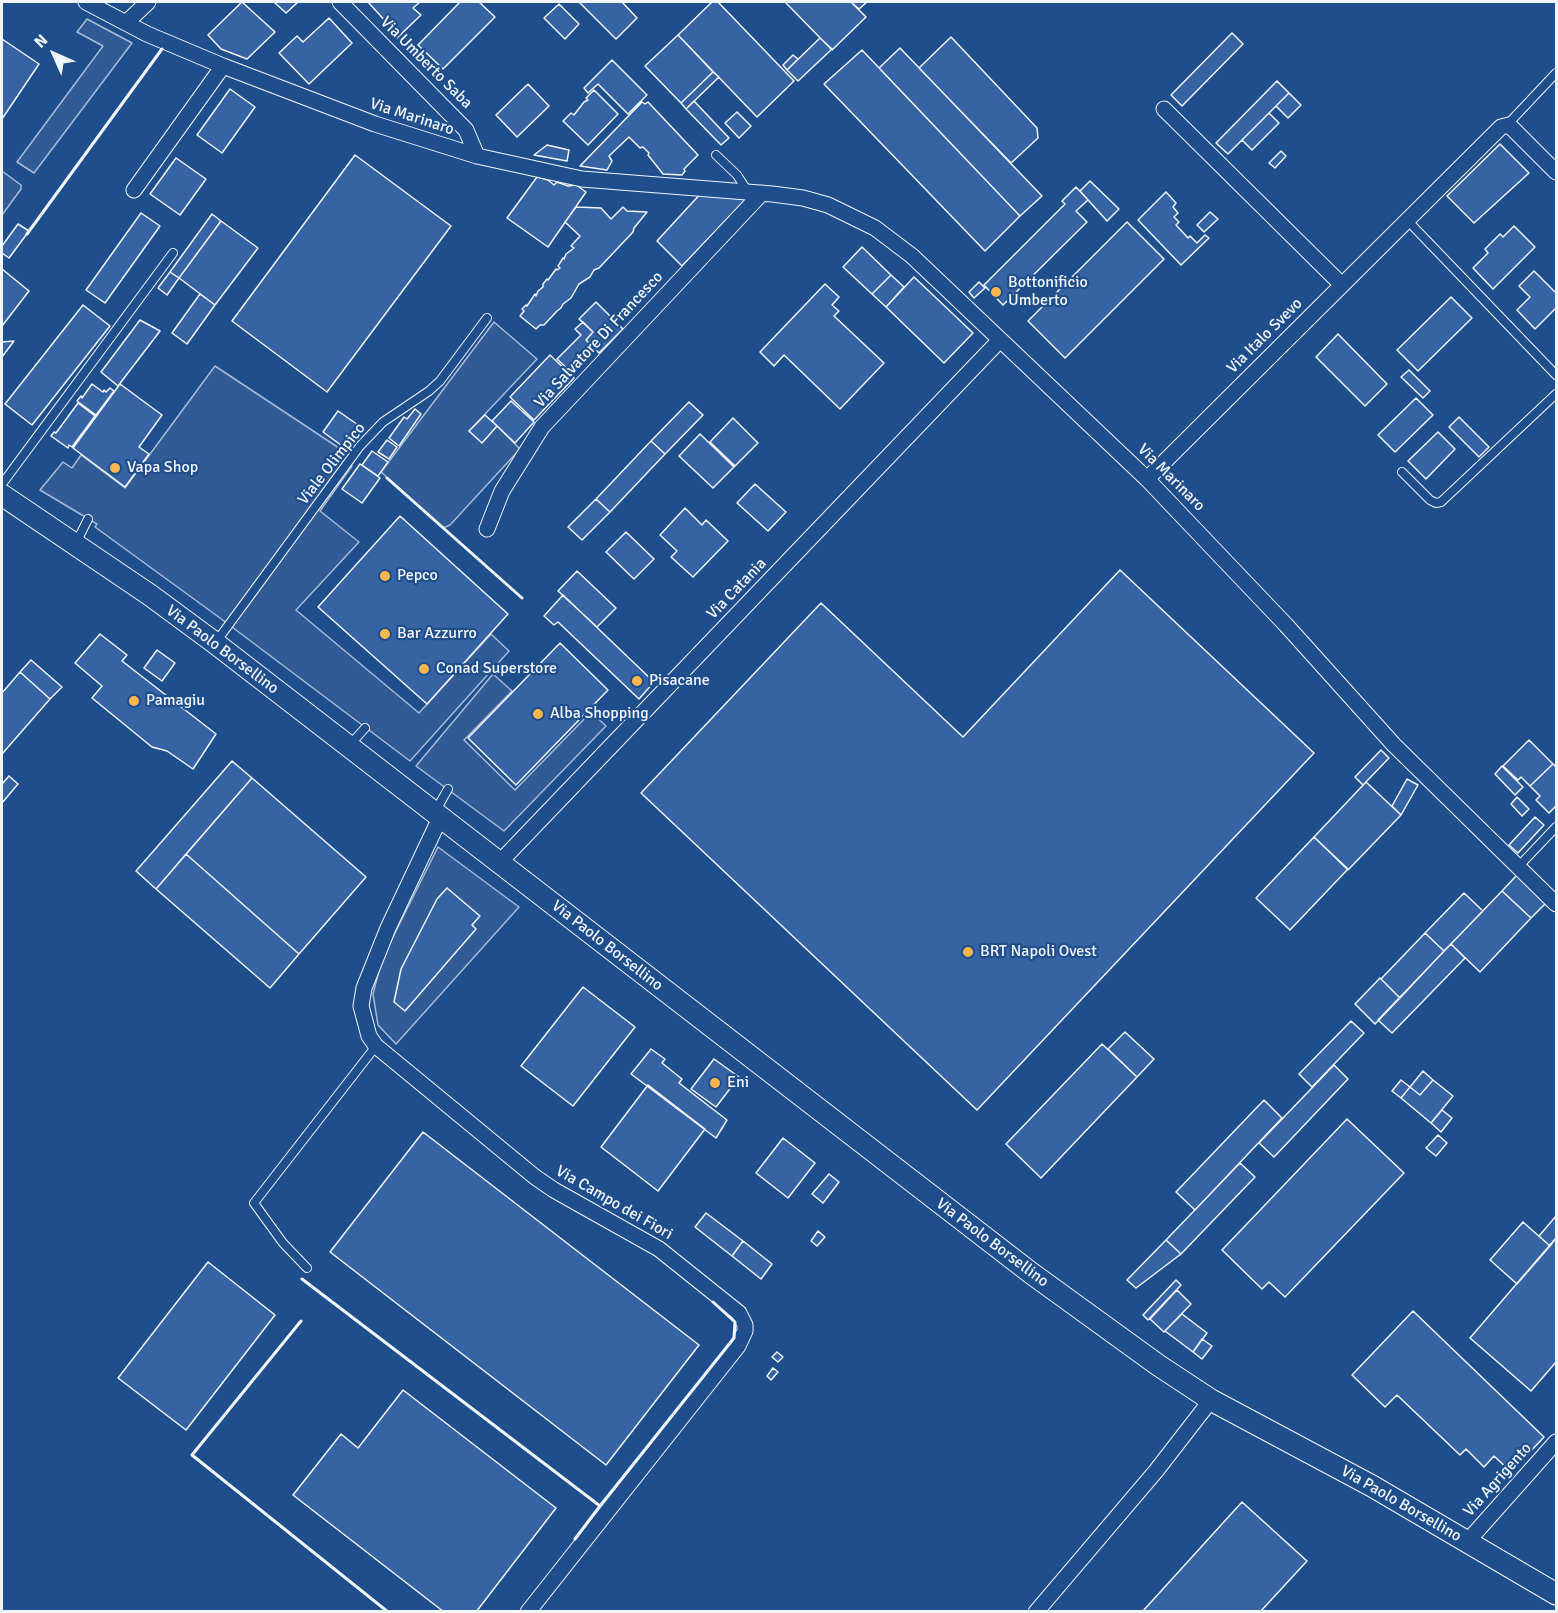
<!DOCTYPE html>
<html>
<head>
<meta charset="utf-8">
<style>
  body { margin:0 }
  #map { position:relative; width:1558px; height:1613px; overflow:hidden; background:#1f4e8c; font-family:Signika,sans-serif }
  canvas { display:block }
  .frame { position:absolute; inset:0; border:3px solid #f2f6ff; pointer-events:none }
  .north { position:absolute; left:24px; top:24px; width:60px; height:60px; -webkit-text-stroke:4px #1f4e8c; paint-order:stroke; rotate:315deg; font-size:16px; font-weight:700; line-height:24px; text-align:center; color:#f2f6ff }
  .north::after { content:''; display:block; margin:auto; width:21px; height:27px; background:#f2f6ff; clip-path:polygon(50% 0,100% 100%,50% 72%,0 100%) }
</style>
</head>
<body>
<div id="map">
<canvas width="1558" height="1613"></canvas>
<div class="frame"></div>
<div class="north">N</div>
</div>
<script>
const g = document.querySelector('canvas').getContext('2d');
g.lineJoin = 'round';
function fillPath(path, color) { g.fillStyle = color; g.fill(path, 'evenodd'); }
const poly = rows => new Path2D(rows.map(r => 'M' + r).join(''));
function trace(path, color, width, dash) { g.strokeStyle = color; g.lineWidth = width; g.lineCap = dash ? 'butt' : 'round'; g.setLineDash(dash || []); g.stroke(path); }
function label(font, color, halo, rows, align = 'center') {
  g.font = font + ' Signika,sans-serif'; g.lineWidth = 4.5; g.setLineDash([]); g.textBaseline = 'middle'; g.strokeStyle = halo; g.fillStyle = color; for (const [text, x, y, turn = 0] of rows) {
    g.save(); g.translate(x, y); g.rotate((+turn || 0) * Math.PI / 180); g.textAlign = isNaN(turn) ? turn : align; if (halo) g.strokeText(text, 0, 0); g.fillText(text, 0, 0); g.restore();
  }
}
const built = poly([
  [87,19,132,43,34,173,17,162,103,46,77,32,87,19],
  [2,171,21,185,21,189,2,215,2,171],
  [494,322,537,359,469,431,482,442,497,426,520,449,450,525,443,528,381,472,494,322],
  [215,366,342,450,337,457,352,466,320,511,359,542,296,610,419,713,491,634,509,651,410,761,220,618,95,527,97,524,40,490,63,462,72,468,81,455,125,488,215,366],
  [493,674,512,691,464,740,515,790,591,712,606,726,504,831,416,766,493,674],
  [438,847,519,907,396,1044,378,1025,373,994,382,959,438,847]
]);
const building = poly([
  [242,2,275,32,247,59,221,49,208,35,242,2],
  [274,2,298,2,286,13,274,2],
  [368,2,420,2,413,8,421,15,397,38,385,25,387,23,368,2],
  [460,2,479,2,495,17,443,69,418,45,460,2],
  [579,2,622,2,637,18,616,39,579,2],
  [712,2,718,2,794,81,757,117,678,35,712,2],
  [785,2,851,2,866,17,832,50,785,2],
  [851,2,867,2,859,9,851,2],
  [559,4,579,24,565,39,544,18,559,4],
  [329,18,352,43,309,84,279,53,297,36,303,42,329,18],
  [1232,33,1243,44,1182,106,1171,95,1232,33],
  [678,35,713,72,681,103,645,66,678,35],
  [951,37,1037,128,1038,138,1011,163,919,68,951,37],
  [820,38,832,49,798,81,787,70,820,38],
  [2,39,39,64,2,119,2,39],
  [900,48,1042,196,1020,216,879,68,900,48],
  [862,50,1020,216,985,251,824,84,862,50],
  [793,55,798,59,787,70,783,65,793,55],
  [612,60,647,95,628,114,598,84,588,93,584,88,612,60],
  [713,72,719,77,686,109,681,103,713,72],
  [1277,81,1289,93,1228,154,1216,143,1277,81],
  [528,84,549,106,517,137,496,115,528,84],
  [230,89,255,107,222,153,197,135,230,89],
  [594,90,618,114,588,145,563,121,571,113,574,115,584,102,588,100,586,98,594,90],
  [1289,93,1301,105,1288,118,1276,106,1289,93],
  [694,101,729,138,721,145,686,109,694,101],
  [642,102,645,104,648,102,698,155,684,169,685,171,682,175,663,174,648,155,649,153,643,147,640,148,629,137,609,156,612,161,607,170,580,166,642,102],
  [737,112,751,126,739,138,725,123,737,112],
  [1269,113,1279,123,1252,150,1242,140,1269,113],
  [1500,144,1529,173,1474,223,1447,196,1500,144],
  [547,145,569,150,567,161,534,155,547,145],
  [1281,151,1286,156,1275,168,1269,163,1281,151],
  [355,155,451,226,327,392,232,321,355,155],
  [176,158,206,179,180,215,150,194,176,158],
  [537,177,548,180,554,185,557,182,568,186,576,185,586,192,548,247,507,218,537,177],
  [1090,181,1119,209,1107,221,1080,191,1090,181],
  [1076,187,1088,200,1076,211,1087,222,1003,305,984,285,1065,204,1062,201,1076,187],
  [703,191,745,197,745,200,682,266,657,241,703,191],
  [1166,192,1176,203,1173,207,1178,213,1174,217,1179,222,1176,225,1188,238,1190,236,1197,243,1205,235,1209,238,1181,265,1138,220,1166,192],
  [576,207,601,208,611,219,623,207,627,211,647,212,634,228,633,232,599,268,594,270,590,277,579,284,571,298,563,304,561,308,557,311,544,325,540,325,536,329,520,316,524,311,522,309,526,305,527,306,535,294,536,296,538,291,543,287,543,284,547,279,548,280,556,269,557,270,560,268,558,266,563,258,564,259,566,254,574,248,571,246,580,236,565,222,576,207],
  [1210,212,1218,219,1204,232,1197,225,1210,212],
  [141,213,160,226,105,303,86,290,141,213],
  [212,214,221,221,179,278,170,272,212,214],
  [221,221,258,248,215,305,179,278,221,221],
  [1127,222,1164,259,1065,358,1028,321,1127,222],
  [18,224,29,231,9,258,2,253,2,246,18,224],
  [1514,226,1535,247,1493,289,1473,268,1488,253,1485,249,1500,234,1503,237,1514,226],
  [862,247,891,275,872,294,843,267,862,247],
  [2,269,29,291,2,326,2,269],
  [1534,271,1556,293,1556,308,1535,329,1517,310,1530,297,1519,286,1534,271],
  [170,272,179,278,167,295,158,288,170,272],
  [891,275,904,287,886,307,872,294,891,275],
  [914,277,973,333,944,363,886,307,914,277],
  [979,282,985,288,974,298,969,292,979,282],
  [825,284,839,297,832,305,839,311,834,316,884,363,840,409,784,355,774,366,760,352,825,284],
  [200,294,215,305,187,344,172,333,200,294],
  [1451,297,1472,318,1418,371,1397,350,1451,297],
  [596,302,623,329,599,353,586,340,593,332,579,319,596,302],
  [83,305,110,326,32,425,5,404,83,305],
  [140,320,160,331,118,386,101,372,140,320],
  [583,322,593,332,586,340,595,349,572,373,557,359,581,335,575,329,583,322],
  [1338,334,1387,384,1365,406,1316,357,1338,334],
  [14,341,2,357,2,342,14,341],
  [550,355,574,378,534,420,510,397,550,355],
  [1409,370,1430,391,1423,398,1401,377,1409,370],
  [92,384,103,392,104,390,106,392,110,388,114,391,96,415,77,401,81,396,82,398,92,384],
  [120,384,162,415,139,447,149,454,125,487,73,448,120,384],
  [1416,398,1433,415,1395,452,1378,435,1416,398],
  [511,401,534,422,515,443,492,421,511,401],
  [689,402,703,415,665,454,651,441,689,402],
  [78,403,95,416,72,447,69,445,68,448,51,436,54,432,56,433,78,403],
  [415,409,421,414,399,446,389,438,404,417,407,419,415,409],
  [338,411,361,427,345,448,323,432,338,411],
  [485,415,497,426,482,443,469,431,485,415],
  [1459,417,1489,447,1479,457,1449,427,1459,417],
  [733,418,758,443,735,466,710,442,733,418],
  [1438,432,1455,449,1426,479,1408,461,1438,432],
  [700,434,734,467,713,488,679,456,700,434],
  [387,440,397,447,389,459,378,452,387,440],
  [651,441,665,454,610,512,596,499,651,441],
  [372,451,388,462,378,476,362,465,372,451],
  [360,464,380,478,362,503,342,489,360,464],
  [755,484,786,512,768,531,737,503,755,484],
  [596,499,610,512,582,540,568,527,596,499],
  [685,508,702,525,706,520,728,541,693,577,671,557,677,551,660,535,685,508],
  [400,516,508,614,427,704,318,607,400,516],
  [626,532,654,559,634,579,606,552,626,532],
  [1120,570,1314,753,977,1110,641,793,821,603,963,737,1120,570],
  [577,571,616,608,597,627,558,591,577,571],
  [563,595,654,682,639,699,558,622,554,625,544,616,563,595],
  [100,634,127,655,122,661,216,734,193,769,167,751,152,747,92,698,102,686,75,663,100,634],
  [560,643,608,690,516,785,468,738,560,643],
  [157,650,175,663,162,681,144,668,157,650],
  [31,660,62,687,50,699,20,672,31,660],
  [20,672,50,699,2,754,2,693,20,672],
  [1529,740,1553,764,1530,786,1521,777,1518,780,1503,766,1529,740],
  [1381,750,1389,758,1363,785,1355,777,1381,750],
  [232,761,252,778,156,889,136,871,232,761],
  [1553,764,1556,767,1556,806,1549,813,1536,800,1540,796,1530,786,1553,764],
  [1502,766,1523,787,1515,795,1495,774,1502,766],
  [9,776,18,784,2,803,2,784,9,776],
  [252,778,366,877,299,954,186,854,252,778],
  [1407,779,1418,785,1401,815,1392,806,1407,779],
  [1366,782,1401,815,1348,870,1314,837,1366,782],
  [1517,797,1529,809,1522,816,1511,804,1517,797],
  [1535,817,1544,825,1518,853,1509,845,1535,817],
  [1314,837,1348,869,1290,930,1256,898,1314,837],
  [186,854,299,954,270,988,156,889,186,854],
  [1517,875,1546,903,1531,918,1502,891,1517,875],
  [447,888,480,916,472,925,476,929,405,1011,394,1002,401,969,437,899,447,888],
  [1502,891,1531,918,1480,972,1451,944,1502,891],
  [1464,893,1483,911,1444,951,1425,933,1464,893],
  [1425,933,1444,951,1400,998,1381,979,1425,933],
  [1451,944,1465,958,1392,1033,1378,1020,1451,944],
  [1380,978,1400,998,1375,1024,1355,1004,1380,978],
  [583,987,635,1027,573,1106,521,1066,583,987],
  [1351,1021,1364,1033,1312,1087,1299,1074,1351,1021],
  [1125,1032,1154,1059,1137,1077,1108,1049,1125,1032],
  [1102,1044,1137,1077,1041,1178,1006,1144,1102,1044],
  [651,1049,665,1059,662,1063,682,1079,679,1083,727,1120,716,1138,631,1074,651,1049],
  [714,1059,739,1077,716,1107,691,1089,714,1059],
  [1334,1065,1348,1079,1274,1157,1259,1143,1334,1065],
  [1423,1071,1433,1080,1420,1095,1410,1087,1423,1071],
  [1401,1080,1410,1087,1401,1098,1392,1091,1401,1080],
  [1433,1080,1453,1096,1431,1123,1401,1098,1410,1087,1420,1095,1433,1080],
  [648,1085,705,1129,658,1191,601,1147,648,1085],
  [1264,1100,1282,1118,1195,1210,1176,1192,1264,1100],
  [1442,1110,1452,1118,1441,1132,1431,1123,1442,1110],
  [1347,1119,1404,1173,1285,1297,1269,1282,1262,1289,1222,1250,1347,1119],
  [423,1132,699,1345,606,1465,330,1252,423,1132],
  [1438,1135,1447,1143,1436,1156,1426,1148,1438,1135],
  [783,1138,815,1163,788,1198,756,1173,783,1138],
  [1240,1163,1255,1177,1181,1254,1166,1240,1240,1163],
  [829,1174,839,1182,823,1203,812,1194,829,1174],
  [706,1213,743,1241,732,1256,695,1227,706,1213],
  [1556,1216,1556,1238,1550,1246,1539,1236,1556,1216],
  [1523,1222,1550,1246,1517,1284,1490,1260,1523,1222],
  [818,1231,825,1237,817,1246,811,1241,818,1231],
  [1556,1238,1556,1362,1531,1391,1470,1338,1556,1238],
  [1166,1240,1181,1254,1136,1288,1127,1280,1166,1240],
  [743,1241,772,1264,761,1279,732,1256,743,1241],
  [208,1262,275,1315,186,1430,118,1378,208,1262],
  [1176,1280,1181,1285,1148,1320,1143,1315,1176,1280],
  [1177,1290,1191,1304,1164,1332,1150,1319,1177,1290],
  [1413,1311,1544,1437,1511,1472,1494,1456,1484,1467,1466,1449,1460,1455,1397,1395,1385,1407,1352,1375,1413,1311],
  [1182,1314,1207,1333,1193,1352,1165,1331,1182,1314],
  [1202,1339,1212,1346,1202,1359,1193,1352,1202,1339],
  [777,1352,783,1357,778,1362,772,1357,777,1352],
  [773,1368,778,1372,771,1380,767,1376,773,1368],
  [403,1390,556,1508,476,1612,444,1612,293,1495,341,1434,358,1448,403,1390],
  [1242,1502,1307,1561,1260,1612,1142,1612,1242,1502]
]);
const lane = poly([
  [1507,125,1556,73],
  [716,155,737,175,748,192],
  [1407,220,1556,375],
  [1402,472,1430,500,1436,503,1441,502,1556,394],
  [2,484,173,253],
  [76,543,88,519],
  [216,642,360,446,383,422,429,391,440,381,487,318],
  [349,746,365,728],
  [435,812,448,789],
  [1518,867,1556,827],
  [307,1268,283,1243,254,1203,376,1046]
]);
const street = poly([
  [86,2,147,34,223,66,375,124,477,156,582,179,772,194,803,198,828,205,875,228,912,256,1147,479,1286,625,1394,745,1556,904],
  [340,2,466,130,477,156],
  [127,22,148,2],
  [1164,109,1342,285],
  [134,190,223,66],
  [1147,479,1501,127,1509,125,1556,172],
  [487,529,502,491,542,427,762,193],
  [440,818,388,928,364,988,361,1006,369,1036,376,1046,535,1177,554,1190,659,1249,739,1313,745,1325,745,1331,738,1346,528,1612],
  [499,863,1000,340],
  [1467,1542,1556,1442],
  [1036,1612,1156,1471,1211,1400]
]);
const secondary = poly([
  [2,495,150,595,215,643,1031,1273,1158,1365,1211,1400,1372,1486,1556,1594]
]);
const wall = poly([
  [27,234,162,49],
  [387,478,522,598],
  [302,1279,600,1506,575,1539],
  [301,1321,192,1455,388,1612],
  [600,1506,734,1338,735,1322,713,1302]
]);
const markers = [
  [996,292,6,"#ffb74d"],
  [115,468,6,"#ffb74d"],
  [385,576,6,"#ffb74d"],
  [385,634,6,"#ffb74d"],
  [424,669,6,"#ffb74d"],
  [637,681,6,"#ffb74d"],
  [134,701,6,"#ffb74d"],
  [538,714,6,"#ffb74d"],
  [968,952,6,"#ffb74d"],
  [715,1083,6,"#ffb74d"]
];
const streetNames = [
  ["Via Umberto Saba",426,63,45],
  ["Via Marinaro",412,117,18],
  ["Via Italo Svevo",1265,336,-45],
  ["Via Salvatore Di Francesco",599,340,-47],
  ["Viale Olimpico",332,464,-52],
  ["Via Marinaro",1171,478,45],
  ["Via Catania",737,589,-46],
  ["Via Paolo Borsellino",222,650,37],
  ["Via Paolo Borsellino",607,946,38],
  ["Via Campo dei Fiori",614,1203,30],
  ["Via Paolo Borsellino",992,1243,37],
  ["Via Agrigento",1498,1480,-48],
  ["Via Paolo Borsellino",1401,1504,30]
];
const poiNames = [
  ["Bottonificio",1008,283],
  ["Umberto",1008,301],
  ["Vapa Shop",127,468],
  ["Pepco",397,576],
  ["Bar Azzurro",397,634],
  ["Conad Superstore",436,669],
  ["Pisacane",649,681],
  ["Pamagiu",146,701],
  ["Alba Shopping",550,714],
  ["BRT Napoli Ovest",980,952],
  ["Eni",727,1083]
];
fillPath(built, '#305b95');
trace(built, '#a8bbd7', 1.5);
fillPath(building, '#3563a3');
trace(building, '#f2f6ff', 1.5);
trace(lane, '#f2f6ff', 10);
trace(street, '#f2f6ff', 17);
trace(secondary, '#f2f6ff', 23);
trace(lane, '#1f4e8c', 8);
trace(street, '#1f4e8c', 15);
trace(secondary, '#1f4e8c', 21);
trace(wall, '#f2f6ff', 3);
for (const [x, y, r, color] of markers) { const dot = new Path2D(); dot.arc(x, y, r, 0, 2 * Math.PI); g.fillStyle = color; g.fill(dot); trace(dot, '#1f4e8c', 2); }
label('16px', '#f2f6ff', '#1f4e8c', streetNames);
label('16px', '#f2f6ff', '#1f4e8c', poiNames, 'left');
</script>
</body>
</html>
